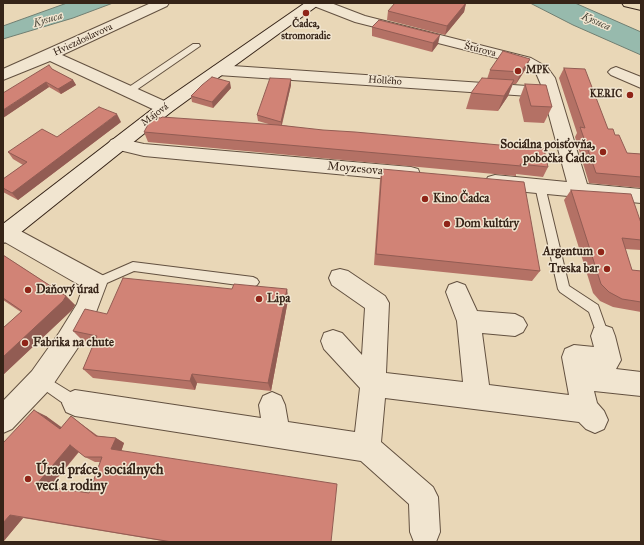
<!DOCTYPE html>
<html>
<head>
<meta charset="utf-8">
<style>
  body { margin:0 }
  #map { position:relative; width:644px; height:545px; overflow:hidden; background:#e9d7b7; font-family:"IM FELL Great Primer",serif }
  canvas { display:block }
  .frame { position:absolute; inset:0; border:4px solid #362418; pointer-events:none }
</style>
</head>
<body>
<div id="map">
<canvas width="644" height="545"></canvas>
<div class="frame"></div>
</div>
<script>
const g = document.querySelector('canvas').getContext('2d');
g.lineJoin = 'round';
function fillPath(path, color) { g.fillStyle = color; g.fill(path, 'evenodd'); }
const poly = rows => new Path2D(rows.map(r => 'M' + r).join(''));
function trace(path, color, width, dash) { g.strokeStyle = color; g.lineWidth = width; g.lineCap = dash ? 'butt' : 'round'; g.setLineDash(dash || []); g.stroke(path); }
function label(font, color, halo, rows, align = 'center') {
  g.font = font + ' "IM FELL Great Primer",serif'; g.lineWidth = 3; g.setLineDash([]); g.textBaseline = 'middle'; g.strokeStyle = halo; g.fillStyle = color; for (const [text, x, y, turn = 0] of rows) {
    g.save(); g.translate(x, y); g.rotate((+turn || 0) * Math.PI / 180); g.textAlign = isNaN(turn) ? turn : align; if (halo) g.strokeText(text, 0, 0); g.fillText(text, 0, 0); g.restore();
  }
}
const water = poly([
  [67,3,113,3,73,18,3,39,3,26,67,3],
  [530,3,575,3,641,32,641,55,573,25,530,3]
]);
const lane = poly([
  [193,44,199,44,200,46,132,93,126,93,126,89,193,44],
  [540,183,545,186,569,286,598,305,609,336,607,340,603,341,599,340,589,312,560,292,558,289,535,186,540,183],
  [133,262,253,277,257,279,259,282,257,285,253,287,134,271,100,286,96,288,92,286,90,283,92,280,133,262],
  [41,374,80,398,82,403,80,408,75,410,70,408,36,384,35,380,36,376,41,374]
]);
const street = poly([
  [151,3,169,3,167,6,62,55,171,104,173,108,171,112,165,113,159,112,50,61,3,80,3,69,151,3],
  [312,3,331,3,365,16,531,58,547,67,555,78,587,184,641,189,641,203,495,189,488,187,485,182,488,177,495,175,567,182,544,97,218,75,213,73,210,70,213,67,218,65,542,87,536,73,521,64,355,22,314,6,312,3],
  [616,67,641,77,641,88,611,75,608,72,611,69,616,67],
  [117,138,144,144,411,167,418,169,420,174,418,179,411,181,144,156,111,148,108,144,111,140,117,138],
  [6,225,13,227,104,276,107,283,95,315,77,349,50,389,12,429,3,433,3,401,32,371,59,333,77,304,83,287,3,241,3,226,6,225],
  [340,269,348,271,385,296,389,303,386,373,463,382,457,321,446,292,449,285,457,282,465,285,477,311,515,314,523,318,527,325,523,332,515,336,482,333,489,385,569,395,562,357,565,349,574,345,594,347,591,336,594,328,603,325,612,328,615,336,621,360,616,369,641,372,641,396,594,391,597,403,604,411,608,420,604,429,595,433,586,429,579,422,385,398,381,442,433,487,438,497,440,532,436,542,414,542,410,532,409,504,361,461,75,416,66,412,62,403,66,394,75,390,261,418,259,405,263,396,272,392,281,396,285,405,288,422,355,432,360,388,324,349,321,341,324,333,333,330,342,333,362,355,365,308,332,285,329,278,332,271,340,269]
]);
const secondary = poly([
  [305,3,321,3,171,112,10,241,3,243,3,224,159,104,305,3]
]);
const primary = poly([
  [622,3,641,3,641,10,624,6,622,3]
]);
const wall = poly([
  [466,3,464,12,445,35,387,20,388,11],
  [379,20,438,44,432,52,372,36,372,27],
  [530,59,525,70,516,84,513,84,508,96,498,111,466,109,471,93,487,79,490,70],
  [564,68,608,129,615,135,627,153,641,154,641,188,589,183,575,137,577,133,559,78],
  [52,69,73,80,76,85,61,94,49,87,3,118],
  [291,79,291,85,282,125,548,167,543,177,516,174,516,176,148,142,144,132,272,125,258,121,257,115],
  [525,84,552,107,544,123,524,122,519,100],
  [231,88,213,108,192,102,191,96],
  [121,122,18,200,3,192,3,179,23,165,13,159,8,152,57,137],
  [382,169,540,271,532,281,374,265,380,180],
  [571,190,641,223,641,250,625,249,632,270,641,271,641,312,613,307,600,301,593,293,564,200],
  [3,255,66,296,75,305,72,310,4,374,3,374,3,328,21,312,3,300],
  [232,289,287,289,288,300,271,391,197,383,195,390,93,378,83,369,94,343,83,341,73,331,107,314],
  [46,416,61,428,71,416,80,423,98,436,116,438,124,443,121,451,331,542,169,542,23,518,3,542,3,443],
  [79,452,85,457,95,462,100,462,89,493,50,487]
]);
const shadedWall = poly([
  [466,3,464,12,445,35,447,26],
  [440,35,438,44,432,52,433,43],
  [530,59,525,70,516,84,521,72],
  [291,79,291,85,281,127,281,122],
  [73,80,76,85,61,94,58,89],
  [514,80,508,96,498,111,504,96],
  [46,82,49,87,3,118,3,110],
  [230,82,231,88,213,108,212,102],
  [117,114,121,122,18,200,12,193],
  [287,289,288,300,271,391,268,383],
  [66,296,75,305,72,310,4,374,3,374,3,357],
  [192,374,197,383,195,390,190,381],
  [34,410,46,416,71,434,60,429],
  [71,416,80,423,105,442,96,436],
  [116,438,124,443,120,455,111,449],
  [70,445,80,450,48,489,36,485],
  [10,515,23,518,3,542,3,523]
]);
const building = poly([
  [395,3,466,3,447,26,388,11,395,3],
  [379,20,440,35,433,43,372,27,379,20],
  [503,51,530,59,521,72,490,70,503,51],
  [49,65,52,69,73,80,58,89,46,82,3,110,3,93,49,65],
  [564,68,585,69,608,129,613,129,615,135,619,135,627,153,641,154,641,177,596,173,580,127,585,128,564,68],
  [212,77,230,82,212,102,191,96,202,85,212,77],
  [270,78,291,79,281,122,257,115,270,78],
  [482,78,514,80,504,96,471,93,482,78],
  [525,84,546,85,552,107,531,106,525,84],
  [99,107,117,114,12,193,3,188,3,179,27,162,8,152,42,129,57,137,99,107],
  [152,117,161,118,162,117,278,125,323,130,355,132,544,149,548,167,520,164,521,166,144,132,152,117],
  [382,169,524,182,540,271,376,254,382,169],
  [571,190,631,194,641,223,641,240,622,238,632,270,641,271,641,302,622,299,609,292,601,284,571,190],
  [3,255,66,296,63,301,3,357,3,328,22,311,3,298,3,255],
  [123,278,232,289,234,284,287,289,268,383,192,374,190,381,83,369,97,336,73,331,85,309,107,314,123,278],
  [34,410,60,429,71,416,96,436,116,438,111,449,337,484,331,542,172,542,10,515,3,523,3,443,34,410],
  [70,445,85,457,102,457,89,493,36,485,70,445]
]);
const markers = [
  [306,13,4,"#8f2418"],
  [518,71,4,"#8f2418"],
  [630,95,4,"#8f2418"],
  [603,152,4,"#8f2418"],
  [425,199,4,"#8f2418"],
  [447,224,4,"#8f2418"],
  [601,252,4,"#8f2418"],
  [607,269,4,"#8f2418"],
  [28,290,4,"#8f2418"],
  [259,299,4,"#8f2418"],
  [25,343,4,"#8f2418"],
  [28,479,4,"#8f2418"]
];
const farPoinames = [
  ["Čadca,",306,25],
  ["stromoradie",306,37],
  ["MPK",526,71,"left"],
  ["KERIC",622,95,"right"]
];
const farStreetnames = [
  ["Hviezdoslavova",83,40,-25],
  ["Štúrova",480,50,14],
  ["Hollého",385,81,4],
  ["Májová",155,115,-37]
];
const farWaternames = [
  ["Kysuca",48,20,-17],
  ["Kysuca",596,22,23]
];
const poiNames = [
  ["Sociálna poisťovňa,",595,145,"right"],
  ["pobočka Čadca",595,159,"right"],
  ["Kino Čadca",433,199],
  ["Dom kultúry",455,224],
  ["Argentum",593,252,"right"],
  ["Treska bar",599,269,"right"],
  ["Daňový úrad",36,290],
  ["Lipa",267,299],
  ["Fabrika na chute",33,343]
];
const streetNames = [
  ["Moyzesova",355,169,5]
];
const nearPoinames = [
  ["Úrad práce, sociálnych",36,471],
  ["vecí a rodiny",36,487]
];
fillPath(water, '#97baad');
trace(water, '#707e71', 1);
trace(lane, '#635140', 2);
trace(street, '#635140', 2);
trace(secondary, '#362418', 2);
trace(primary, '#362418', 2);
fillPath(lane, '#f1e5d0');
fillPath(street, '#f1e5d0');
fillPath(secondary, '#f1e5d0');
fillPath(primary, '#e9d7b7');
fillPath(wall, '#b47165');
fillPath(shadedWall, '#925c53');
fillPath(building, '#d18376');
trace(building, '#925c53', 1);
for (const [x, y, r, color] of markers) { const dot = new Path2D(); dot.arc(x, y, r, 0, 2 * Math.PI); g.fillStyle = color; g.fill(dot); trace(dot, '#f1e5d0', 1.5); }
label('bold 10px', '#362418', '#f1e5d0', farPoinames);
label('10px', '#362418', '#f1e5d0', farStreetnames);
label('italic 11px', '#4e4a3d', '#f1e5d0', farWaternames);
label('bold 12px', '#362418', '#f1e5d0', poiNames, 'left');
label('12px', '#362418', '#f1e5d0', streetNames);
label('bold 14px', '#362418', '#f1e5d0', nearPoinames, 'left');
</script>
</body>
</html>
